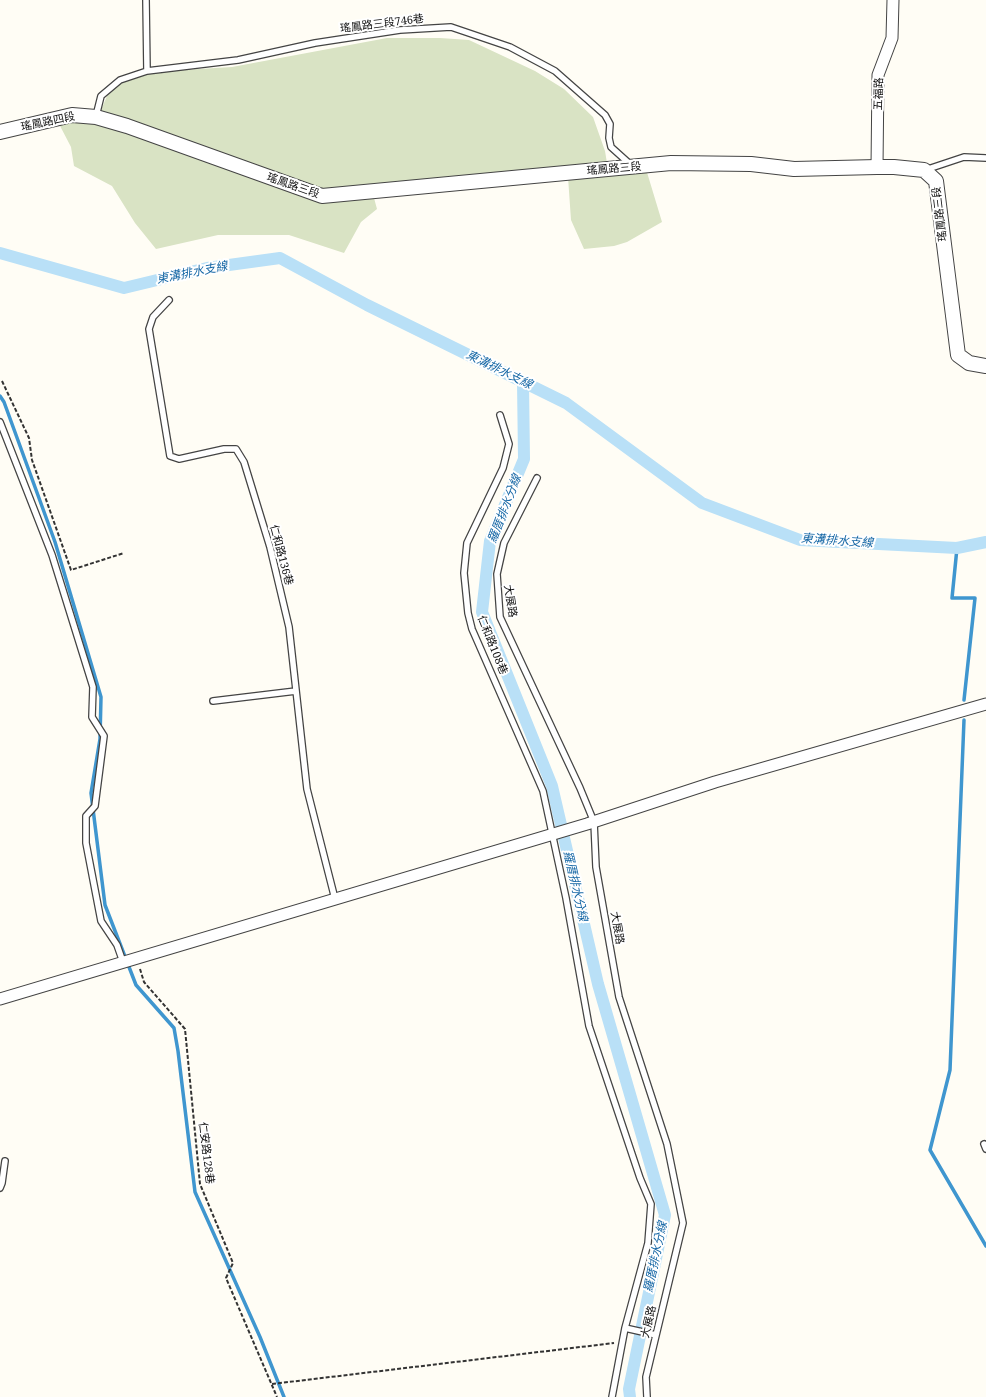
<!DOCTYPE html>
<html>
<head>
<meta charset="utf-8">
<style>
  body { margin:0 }
  canvas { display:block; background:#fffdf5 }
</style>
</head>
<body>
<canvas width="986" height="1397"></canvas>
<script>
const g = document.querySelector('canvas').getContext('2d');
g.lineJoin = 'round';
function fillPath(path, color) { g.fillStyle = color; g.fill(path, 'evenodd'); }
const poly = rows => new Path2D(rows.map(r => 'M' + r).join(''));
function trace(path, color, width, dash) { g.strokeStyle = color; g.lineWidth = width; g.lineCap = dash ? 'butt' : 'round'; g.setLineDash(dash || []); g.stroke(path); }
function label(font, color, halo, rows, align = 'center') {
  g.font = font + ' "Noto Serif","Noto Sans TC",serif'; g.lineWidth = 4; g.setLineDash([]); g.textBaseline = 'middle'; g.strokeStyle = halo; g.fillStyle = color; for (const [text, x, y, turn = 0] of rows) {
    g.save(); g.translate(x, y); g.rotate((+turn || 0) * Math.PI / 180); g.textAlign = isNaN(turn) ? turn : align; if (halo) g.strokeText(text, 0, 0); g.fillText(text, 0, 0); g.restore();
  }
}
const cemetery = poly([
  [387,38,440,38,469,40,535,71,564,89,593,117,605,151,607,163,333,191,311,189,102,112,101,110,107,96,120,83,149,72,232,67],
  [93,121,127,130,247,176,321,200,374,198,377,209,361,222,344,253,289,235,218,235,156,249,135,223,112,186,74,166,71,147,58,122],
  [646,169,662,222,627,242,614,246,584,249,571,220,568,177]
]);
const stream = poly([
  [0,396,4,402,55,542,101,697,100,739,91,793,105,905,136,985,174,1028,178,1051,195,1192,260,1337,284,1397],
  [957,548,952,598,975,598,964,700],
  [964,720,950,1070,930,1150,986,1246]
]);
const canal = poly([
  [0,253,124,288,207,268,280,258,367,305,566,403,702,503,800,540,957,548,986,542],
  [523,382,524,459,490,541,482,612,552,786,598,984,665,1215,629,1389,630,1397]
]);
const path = poly([
  [2,381,29,438,32,460,71,570,124,553],
  [140,969,144,982,185,1029,200,1184,233,1263,226,1278,277,1397],
  [272,1384,614,1343]
]);
const service = poly([
  [147,71,238,60,315,43,400,30,451,27,510,47,555,71,605,115,610,124,609,138,611,147,631,165],
  [96,116,101,96,120,80,147,71,146,0],
  [925,170,964,157,986,158],
  [169,300,153,317,149,329,170,456,179,459,224,449,236,449,244,462,270,547,289,627,307,789,335,899],
  [500,415,509,444,503,468,467,543,464,573,468,613,472,629,543,791,566,898,589,1026,640,1178,651,1204,648,1243,625,1328,612,1397],
  [0,422,52,555,93,687,92,717,104,736,95,806,86,816,86,843,101,921,117,945,123,962],
  [537,478,504,543,497,574,500,617,580,788,594,822,596,867,619,997,667,1144,683,1223,646,1377,647,1397],
  [213,701,296,691],
  [984,1144,986,1149],
  [0,1188,2,1183,5,1161],
  [625,1328,656,1335]
]);
const minor = poly([
  [877,167,878,75,892,38,893,0],
  [0,999,587,824,715,782,986,704]
]);
const tertiary = poly([
  [0,132,72,115,96,117,127,126,322,196,671,163,751,164,794,169,877,167,894,167,924,170,936,181,958,355,969,363,986,366]
]);
const streetNames = [
  ["瑤鳳路三段746巷",382,24,-7],
  ["五福路",879,94,-88],
  ["瑤鳳路四段",48,122,-12],
  ["瑤鳳路三段",614,169,-5],
  ["瑤鳳路三段",293,186,19],
  ["瑤鳳路三段",940,214,-97],
  ["仁和路136巷",281,555,75],
  ["大展路",510,601,81],
  ["仁和路108巷",492,645,68],
  ["大展路",617,928,80],
  ["仁安路128巷",206,1153,83],
  ["大展路",649,1322,-77]
];
const waterNames = [
  ["東溝排水支線",192,273,-11],
  ["東溝排水支線",499,370,26],
  ["羅厝排水分線",505,509,-69],
  ["東溝排水支線",837,541,4],
  ["羅厝排水分線",575,886,77],
  ["羅厝排水分線",656,1257,-78]
];
fillPath(cemetery, '#d9e3c4');
trace(stream, '#3f96cf', 3.5);
trace(canal, '#b9e0f7', 12);
trace(service, '#444', 8);
trace(minor, '#444', 13);
trace(tertiary, '#444', 16);
trace(path, '#333', 2, [4, 2]);
trace(service, '#fff', 5.5);
trace(minor, '#fff', 11);
trace(tertiary, '#fff', 14);
label('11px', '#111', '#fff', streetNames);
label('italic 12px', '#1768a6', '#fff', waterNames);
</script>
</body>
</html>
